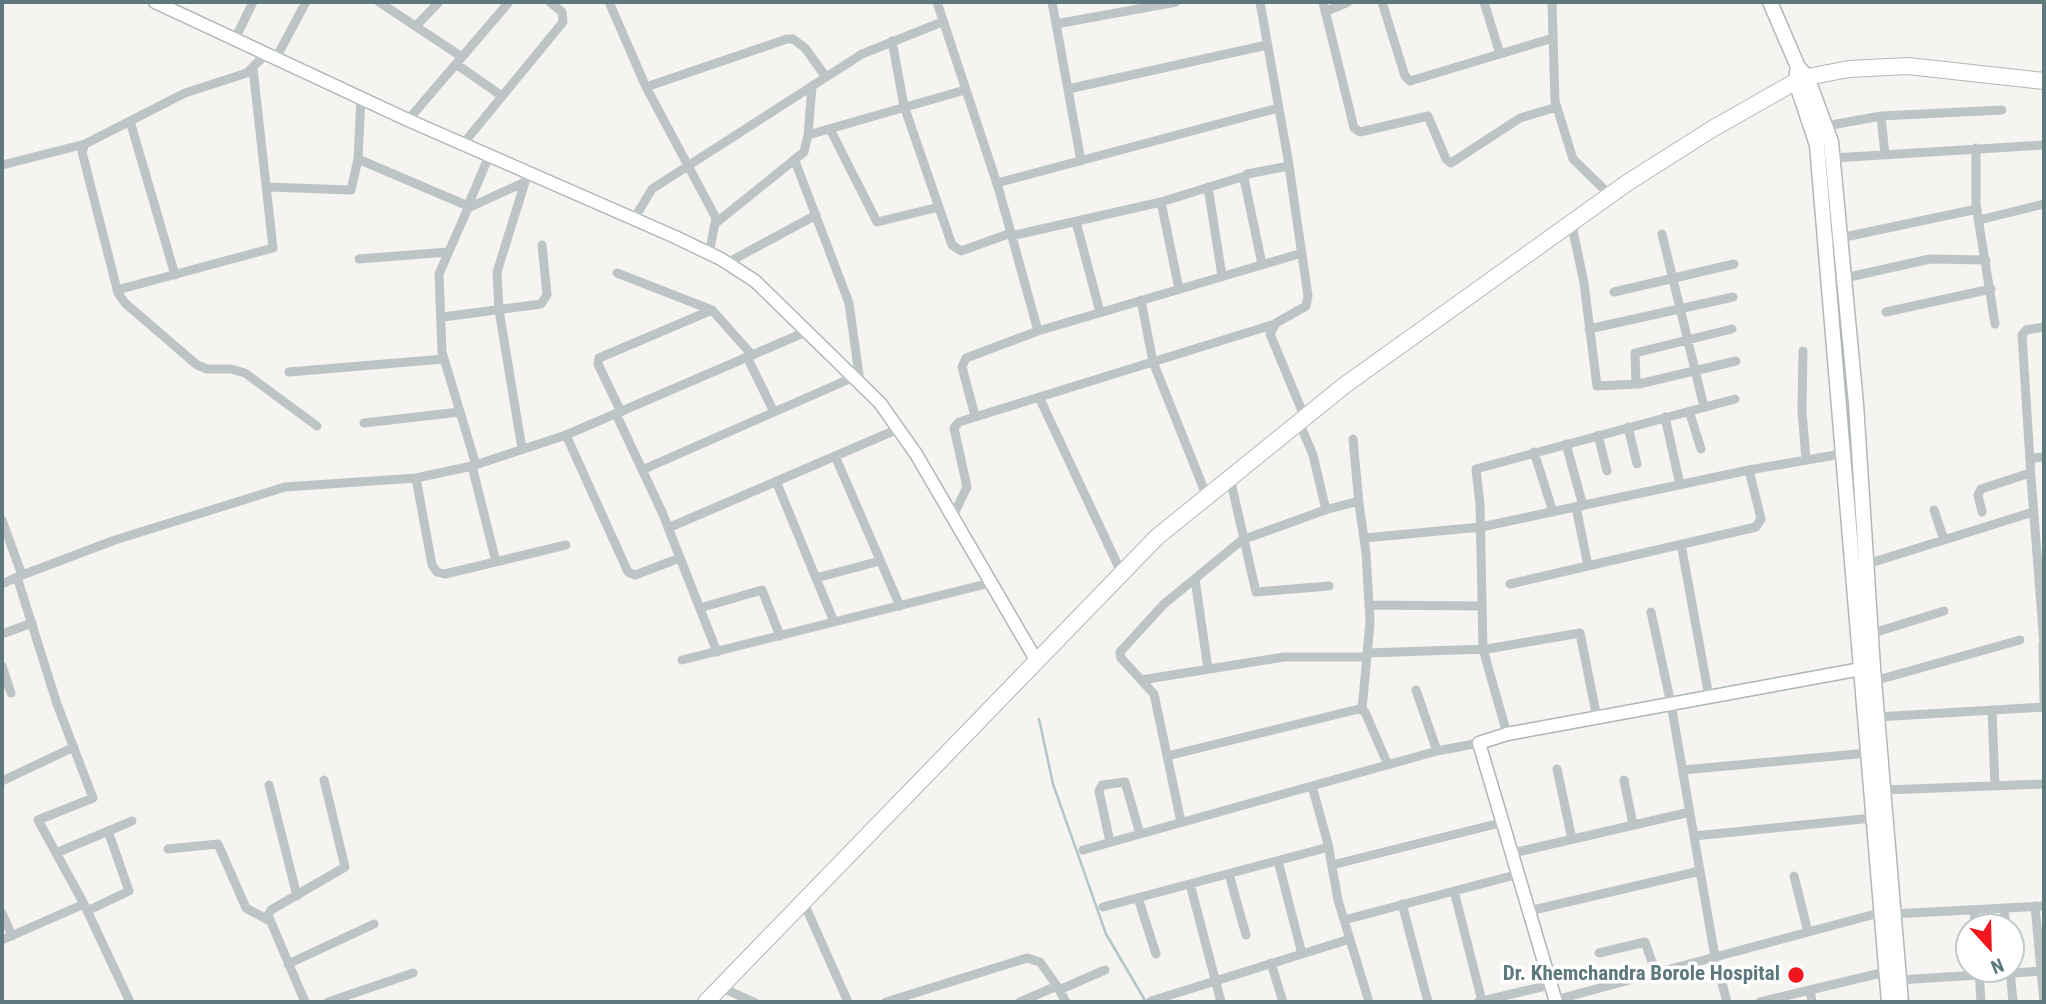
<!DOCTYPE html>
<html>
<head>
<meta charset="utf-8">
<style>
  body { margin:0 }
  #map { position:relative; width:2046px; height:1004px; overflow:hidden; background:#f5f4f0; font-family:"Roboto Condensed",sans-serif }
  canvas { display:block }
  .frame { position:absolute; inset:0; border:4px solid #5d797e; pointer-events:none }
  .north { position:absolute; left:1955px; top:913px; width:70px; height:70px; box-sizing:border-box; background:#fff; border:2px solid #bec9cb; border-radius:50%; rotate:158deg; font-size:19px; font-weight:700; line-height:28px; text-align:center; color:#5d797e }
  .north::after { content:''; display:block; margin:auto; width:24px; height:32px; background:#ef161e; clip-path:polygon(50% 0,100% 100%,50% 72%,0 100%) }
</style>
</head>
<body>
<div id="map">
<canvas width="2046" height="1004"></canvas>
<div class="frame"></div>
<div class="north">N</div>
</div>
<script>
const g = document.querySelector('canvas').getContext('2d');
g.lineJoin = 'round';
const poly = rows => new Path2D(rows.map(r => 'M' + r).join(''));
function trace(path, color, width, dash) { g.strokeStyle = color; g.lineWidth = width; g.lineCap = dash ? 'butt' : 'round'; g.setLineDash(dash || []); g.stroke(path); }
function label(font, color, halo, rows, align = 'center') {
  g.font = font + ' "Roboto Condensed",sans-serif'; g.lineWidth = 7; g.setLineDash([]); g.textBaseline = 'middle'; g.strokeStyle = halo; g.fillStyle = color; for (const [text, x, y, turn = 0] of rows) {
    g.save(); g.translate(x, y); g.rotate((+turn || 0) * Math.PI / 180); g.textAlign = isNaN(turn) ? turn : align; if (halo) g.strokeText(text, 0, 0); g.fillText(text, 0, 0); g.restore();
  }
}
const stream = poly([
  [1039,719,1053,784,1106,934,1146,1002]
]);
const street = poly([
  [379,2,462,57],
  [609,2,646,87,716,218,709,254],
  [937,2,999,190,1038,331],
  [1052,2,1081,161],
  [1260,2,1288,159,1308,296,1306,306,1276,323,1270,334,1305,418],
  [1323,2,1354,128,1360,132,1428,116,1446,159,1451,163,1520,118,1557,107],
  [1382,2,1405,76,1410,81,1553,38],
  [1484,2,1500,54],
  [1552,2,1555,101,1573,159,1610,195],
  [1325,12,1348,2],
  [1056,24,1176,2],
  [416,26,439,2],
  [235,39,253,2],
  [892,41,904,106,952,245,961,251,1011,233],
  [266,54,247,73,185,93,85,144,82,152,118,293,125,303,197,365,207,369,231,369,245,373,317,426],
  [276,58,306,2],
  [456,64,502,96],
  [646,87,787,39,793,39,805,48,826,77],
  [1068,89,1267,45],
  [1881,116,1885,155],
  [408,120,509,2],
  [130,121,175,275],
  [1826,126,1881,116,2002,110],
  [830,129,877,222,939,207],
  [808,135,965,90],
  [463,144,563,22,562,12,550,2],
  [1976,148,1976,205,1995,324],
  [1833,158,2044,145],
  [358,159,468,206],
  [795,161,849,303,860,382],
  [2,165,85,144],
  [997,183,1278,108],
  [268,187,351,190,358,159,361,98],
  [1208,187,1222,276],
  [467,208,489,156],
  [634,219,652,189,862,54,942,22],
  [1979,220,2044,204],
  [1571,221,1584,283,1597,386,1639,384,1736,361],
  [717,222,804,152,808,135,812,86],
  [1076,222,1100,312],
  [1662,234,1704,407],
  [1011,236,1161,202],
  [1826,241,1977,209],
  [359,259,448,252],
  [727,263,816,215],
  [1262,264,1244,179,1247,174,1289,166],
  [617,273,712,310,752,355],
  [1840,279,1930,259,1986,260],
  [1179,289,1161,202,1245,176],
  [117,290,273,248,253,69],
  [1614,292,1734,264],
  [1141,300,1153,362,1207,497],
  [1886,312,1991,289],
  [443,317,541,304,547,295,542,245],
  [1589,329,1733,297],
  [1803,351,1802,411,1806,460],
  [747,357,774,412],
  [289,372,444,359],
  [1636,384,1635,353,1732,329],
  [1039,397,1121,572],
  [1689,411,1701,449],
  [621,412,598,364,599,358,712,310],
  [616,414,662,512,717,652],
  [975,416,962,367,966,358,1038,331,1302,253],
  [1665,417,1680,485],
  [1299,422,1313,455,1326,510],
  [364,423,460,412],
  [1628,427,1637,464],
  [566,435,628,572,635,575,680,558],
  [1598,435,1607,471],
  [1353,439,1359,504],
  [1566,444,1583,506],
  [522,449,499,310,497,272,526,179],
  [1534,452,1553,512],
  [835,456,900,606],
  [2044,457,2033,458,2030,464,2044,645],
  [2030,461,2022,335,2026,330,2044,327],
  [476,465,442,352,439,274,468,208,525,182],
  [472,466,496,562],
  [642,470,854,377],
  [416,478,432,565,437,572,445,574,566,545],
  [1230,478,1256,592,1329,586],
  [776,481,834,622],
  [1576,507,1588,566],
  [1934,510,1944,540],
  [1982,512,1978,495,1981,489,2030,473],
  [952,518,967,487,954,428,959,422,1275,324],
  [2,520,22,575],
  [668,528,898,429],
  [1365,538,1481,527,1749,470,1847,453],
  [1681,544,1709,697],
  [1864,565,2033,512],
  [17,577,115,540,285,487,416,478,472,466,566,435,808,331],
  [816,578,880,561],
  [1195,579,1208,669],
  [2,584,17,577,57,704,93,798,38,820,84,904,130,1002],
  [1510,584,1756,527,1761,519,1749,470],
  [1369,605,1482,606],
  [700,608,762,590,780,636],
  [1651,612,1671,704,1715,957,1727,1002],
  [2,634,32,623],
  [1870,634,1944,611],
  [2043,644,2044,703],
  [1368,653,1487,649,1580,633,1597,718],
  [682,660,990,583],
  [2,666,11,693],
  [1141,680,1284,657,1367,657],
  [1874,681,2020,640],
  [1416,690,1437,751],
  [1992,710,1995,786],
  [1877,717,2044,707],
  [1507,734,1483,649,1480,504,1476,469,1735,399],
  [1167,756,1359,709,1365,712,1388,765],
  [1557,769,1572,839],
  [1683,770,1868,753],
  [1624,780,1633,825],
  [2,781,74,747],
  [269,785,297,896],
  [1312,786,1328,844,1338,900,1369,1002],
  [1884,790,2044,784],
  [1181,822,1154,694,1121,658,1120,652,1164,604,1242,540,1325,510,1355,502,1359,504,1366,553,1370,622,1362,710],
  [1694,836,1873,818],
  [1110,842,1099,791,1102,785,1125,782,1140,834],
  [168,849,218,844,246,908,268,920],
  [1083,850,1437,751,1479,743],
  [56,853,132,821],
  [1513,853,1690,812],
  [1278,861,1302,954],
  [1332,865,1504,822],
  [1229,874,1246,935],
  [1794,876,1808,932],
  [1190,884,1221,1002],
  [1454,891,1482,1001],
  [1138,898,1156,954],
  [803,901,848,1002],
  [1402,904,1428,1002],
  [2035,906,2044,1002],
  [1103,907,1329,847],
  [2004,908,2006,927],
  [1974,910,1976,927],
  [87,911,129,891,108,831],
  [1529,911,1700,871],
  [2,913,12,936],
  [1893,914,2044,906],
  [1344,920,1519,874],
  [2,940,84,904],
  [1599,953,1645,942,1656,973],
  [1271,963,1283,1002],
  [288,964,374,924],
  [1979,969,1981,1002],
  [2010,969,2013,1002],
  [1898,980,2044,971],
  [720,987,754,1002],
  [1059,990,1105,970],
  [1810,990,1812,1002],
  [1555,1000,1879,913],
  [1151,1001,1350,939],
  [305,1002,268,915,271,910,345,867,324,780],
  [328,1002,413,973],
  [886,1002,1027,958,1040,962,1057,986],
  [1020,1002,1057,986,1066,1002],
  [1478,1002,1550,985],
  [1760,1002,1885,972]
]);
const secondary = poly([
  [155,2,408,120,673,236,721,259,755,281,880,403,916,454,1036,660],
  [1556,1002,1479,743,1507,734,1861,669]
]);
const primary = poly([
  [1770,2,1798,67,1807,77,1831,142,1856,404,1873,668,1901,1002],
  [1797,72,1796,82,1817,145,1889,1002]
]);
const highway = poly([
  [706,1002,1157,537,1345,385,1627,183,1712,129,1802,78,1849,69,1908,66,2044,81]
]);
const markers = [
  [1796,975,9,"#ef161e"]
];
const poiNames = [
  ["Dr. Khemchandra Borole Hospital",1780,975]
];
trace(stream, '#b2c7c7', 2.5);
trace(secondary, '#adb7b9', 15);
trace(primary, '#b0b8ba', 17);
trace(highway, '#b0b7b8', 18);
trace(street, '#bdc4c6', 9);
trace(secondary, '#fff', 12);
trace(primary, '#fff', 14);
trace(highway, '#fff', 16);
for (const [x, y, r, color] of markers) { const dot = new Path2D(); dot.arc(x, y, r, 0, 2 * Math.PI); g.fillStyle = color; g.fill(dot); trace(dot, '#fff', 2.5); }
label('bold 21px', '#5d797e', '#fff', poiNames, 'right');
</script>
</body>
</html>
